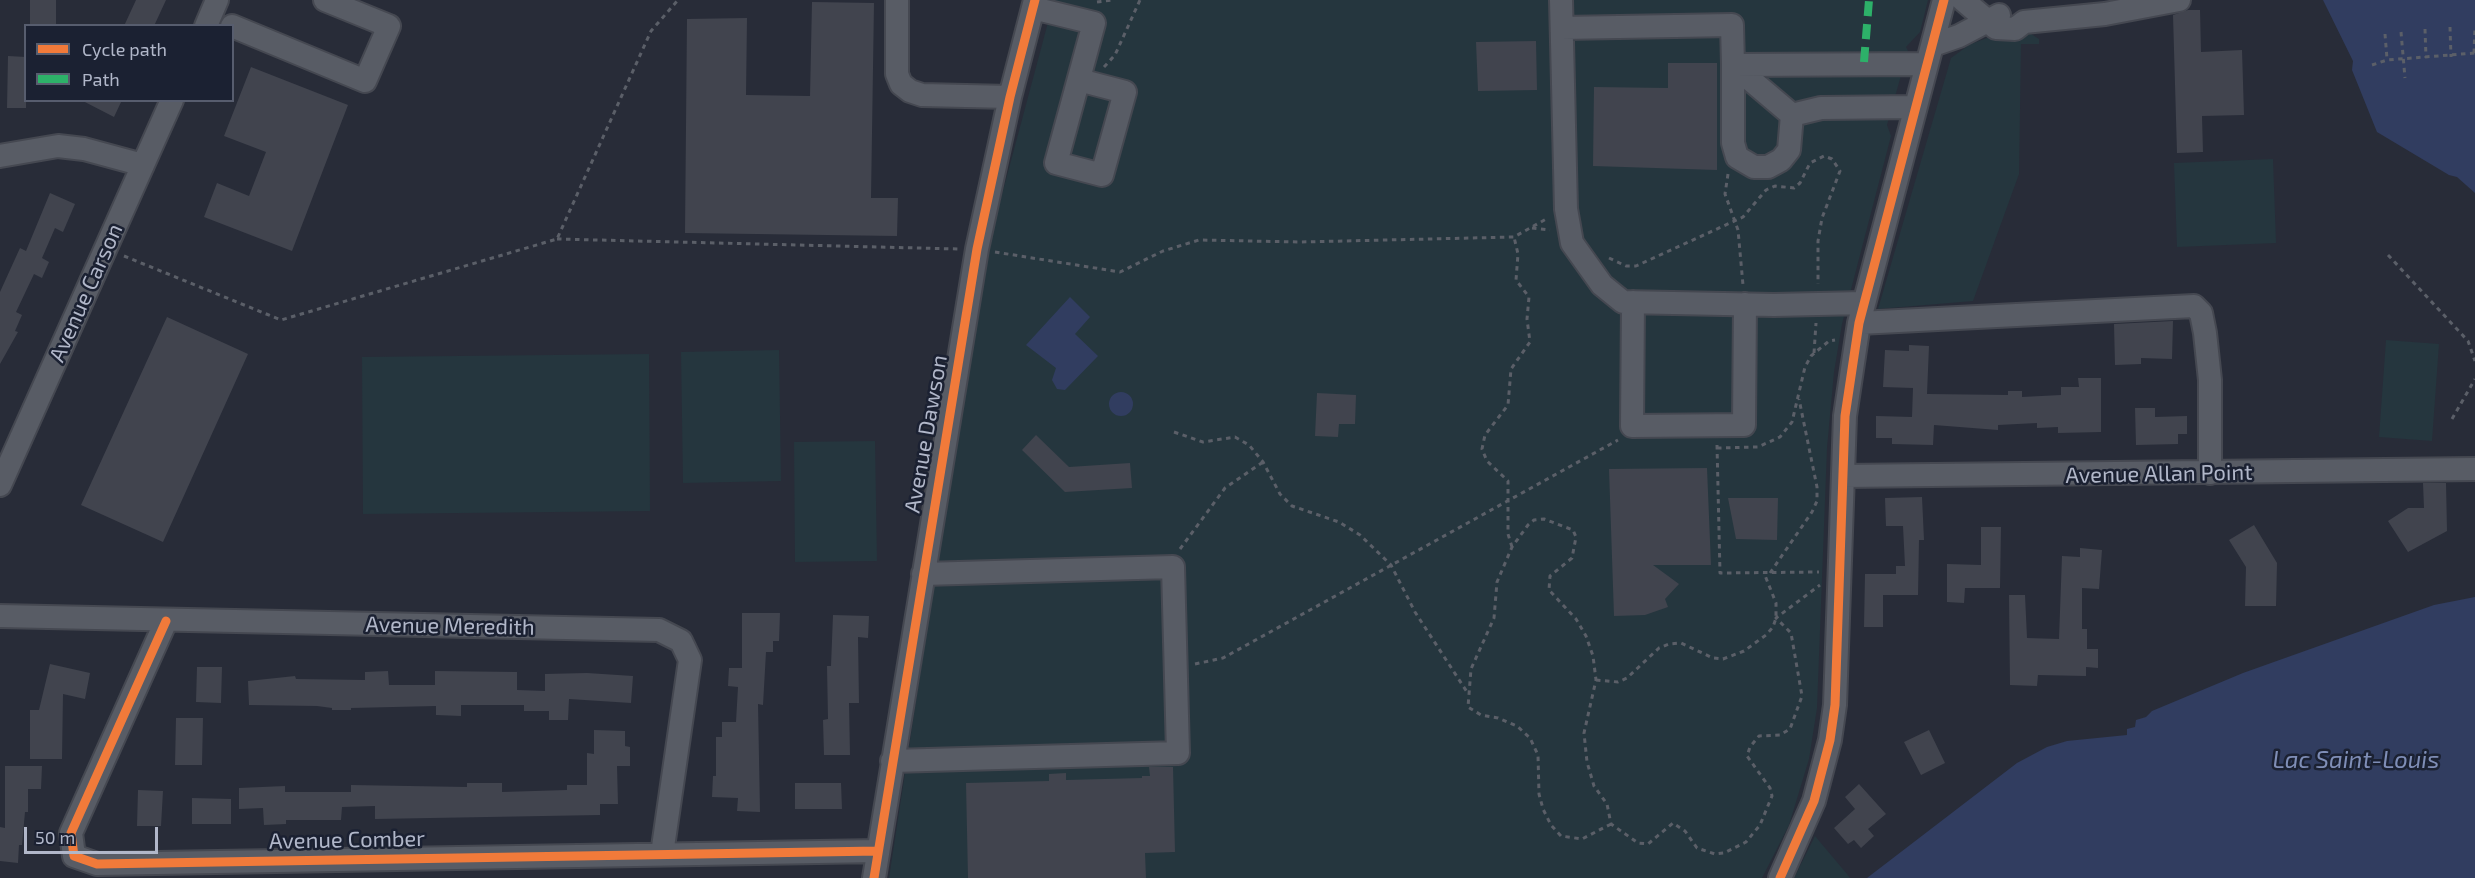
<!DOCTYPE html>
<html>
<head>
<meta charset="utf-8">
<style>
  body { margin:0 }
  #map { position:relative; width:2475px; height:878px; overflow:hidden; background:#282c38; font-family:"Exo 2",sans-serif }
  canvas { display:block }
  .legend { position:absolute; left:24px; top:24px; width:210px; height:78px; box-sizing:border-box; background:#1b2132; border:2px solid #575d6e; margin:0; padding:8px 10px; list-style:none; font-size:18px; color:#b1b7c9 }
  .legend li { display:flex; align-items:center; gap:12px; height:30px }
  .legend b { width:30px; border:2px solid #575d6e }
  .scale { position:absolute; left:24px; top:827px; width:134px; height:27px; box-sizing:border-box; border:3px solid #b1b7c9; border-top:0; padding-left:8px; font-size:18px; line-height:21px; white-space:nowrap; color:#b1b7c9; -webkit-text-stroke:4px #1b2132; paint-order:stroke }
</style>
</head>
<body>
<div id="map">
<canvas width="2475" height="878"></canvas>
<ul class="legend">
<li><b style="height:8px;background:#f17a3a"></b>Cycle path</li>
<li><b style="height:8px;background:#2db169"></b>Path</li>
</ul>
<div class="scale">50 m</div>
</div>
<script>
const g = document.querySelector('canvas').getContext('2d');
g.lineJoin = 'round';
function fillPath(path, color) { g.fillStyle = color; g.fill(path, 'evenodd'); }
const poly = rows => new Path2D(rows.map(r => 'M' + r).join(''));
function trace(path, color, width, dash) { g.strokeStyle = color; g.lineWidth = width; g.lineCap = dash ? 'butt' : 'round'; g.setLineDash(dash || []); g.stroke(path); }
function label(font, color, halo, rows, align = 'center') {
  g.font = font + ' "Exo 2",sans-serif'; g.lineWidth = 5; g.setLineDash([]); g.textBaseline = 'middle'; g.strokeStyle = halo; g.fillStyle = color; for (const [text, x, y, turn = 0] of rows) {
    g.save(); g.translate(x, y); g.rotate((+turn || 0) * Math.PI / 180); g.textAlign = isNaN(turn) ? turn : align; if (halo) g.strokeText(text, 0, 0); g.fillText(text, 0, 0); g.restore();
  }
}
const green = poly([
  [1054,0,1928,0,1920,32,1906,47,1908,51,1887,125,1891,136,1842,324,1834,372,1827,448,1817,708,1809,759,1789,825,1762,878,889,878,943,524,993,228],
  [2028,32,2039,39,2039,44,2021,44,2019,174,1973,301,1878,309,1951,58,1969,45,1994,35],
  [2273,159,2276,243,2177,247,2174,163],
  [2386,340,2439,344,2432,441,2379,437],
  [779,350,781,481,683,483,681,352],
  [649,354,650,511,363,514,362,357],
  [875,441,877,561,795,562,794,442],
  [1815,836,1847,874,1850,878,1794,878]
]);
const water = poly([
  [2323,0,2475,0,2475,193,2457,177,2449,175,2377,132,2352,70,2353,61],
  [1070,297,1090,317,1075,334,1098,356,1065,390,1057,389,1052,380,1056,368,1026,345],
  '1109 404a12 12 0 1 1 24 0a12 12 0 1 1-24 0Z',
  [2475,597,2475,878,1867,878,2017,763,2047,747,2067,741,2127,735,2127,729,2135,727,2136,720,2146,717,2152,711,2243,673,2434,605]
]);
const building = poly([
  [30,0,56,0,56,26,30,26],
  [136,0,166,0,154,26,124,26],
  [812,2,874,3,871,198,898,198,897,236,685,233,687,19,747,18,746,95,810,96],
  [2188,10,2200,10,2201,52,2242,50,2244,115,2202,116,2203,152,2177,153,2173,15],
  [1536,41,1537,90,1478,91,1476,42],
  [8,56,26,57,26,108,7,108],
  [1668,63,1717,63,1717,170,1593,166,1594,87,1668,88],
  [251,67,348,105,292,251,204,217,217,183,249,196,266,152,224,136],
  [81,100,122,100,114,117],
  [50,193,75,204,63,232,55,228,42,258,49,262,42,278,34,274,16,312,22,315,15,331,18,332,0,364,0,292,20,248,26,251],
  [167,317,248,354,163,542,81,505],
  [2173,321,2172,359,2141,358,2141,364,2115,365,2114,324],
  [1909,345,1929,346,1927,394,2008,395,2008,391,2022,391,2022,397,2061,395,2061,387,2079,387,2078,378,2101,378,2101,432,2058,433,2058,427,2037,428,2037,423,1998,425,1998,430,1934,425,1933,445,1892,444,1892,438,1876,438,1876,416,1912,417,1913,388,1883,387,1885,350,1909,351],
  [1317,393,1356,395,1355,424,1339,424,1338,437,1315,436],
  [2135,408,2155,408,2155,417,2187,416,2187,434,2178,434,2178,444,2136,445],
  [1036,435,1069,467,1130,463,1132,488,1065,492,1022,450],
  [1707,468,1711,565,1653,565,1679,584,1665,599,1668,607,1645,615,1614,616,1609,469],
  [2423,483,2446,483,2447,531,2408,552,2388,521,2408,508,2424,508],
  [1922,497,1924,540,1919,540,1918,595,1883,595,1883,627,1864,627,1865,574,1896,574,1896,566,1905,566,1903,526,1886,526,1885,498],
  [1728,498,1778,498,1777,540,1736,539],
  [2254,525,2277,563,2276,606,2245,606,2246,567,2229,540],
  [1981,527,2001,527,2000,588,1965,588,1964,603,1947,602,1947,564,1981,565],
  [2080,548,2102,550,2099,589,2082,588,2082,629,2087,629,2087,649,2098,649,2098,668,2086,667,2086,676,2038,675,2037,686,2010,685,2009,595,2025,595,2027,638,2059,639,2062,556,2080,557],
  [742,613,780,613,779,641,773,641,773,652,766,652,763,705,758,704,760,812,737,811,738,798,712,797,713,776,716,776,716,737,722,737,722,722,736,722,738,687,728,686,729,668,742,668],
  [833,615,869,616,868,638,858,637,859,703,849,703,850,755,824,755,823,720,828,719,827,666,831,666],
  [50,664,90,673,85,699,63,694,62,759,30,759,30,710,39,710],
  [197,667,222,667,221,703,196,702],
  [388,671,389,685,435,685,435,671,517,672,517,690,545,691,545,674,587,673,633,676,631,703,569,699,568,720,549,720,549,711,524,711,524,705,461,705,461,716,436,715,436,706,351,708,351,710,332,710,332,708,317,706,249,705,248,681,295,676,296,679,365,680,365,672],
  [176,718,203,718,202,765,175,765],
  [594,730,625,731,625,746,630,747,630,766,617,766,618,804,600,804,600,815,375,819,375,806,342,807,341,820,286,820,286,824,264,825,263,808,239,809,239,788,285,786,285,792,351,792,351,785,467,787,467,783,502,783,502,792,567,790,567,785,587,785,587,753,594,754],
  [1929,730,1945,763,1921,775,1904,742],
  [5,766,42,766,41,789,28,789,28,812,25,812,22,845,19,845,18,863,0,861,0,827,5,828],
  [1149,767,1173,767,1175,852,1145,853,1146,878,968,878,966,783,1049,781,1049,774,1066,773,1066,780,1142,778,1142,776,1150,776],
  [795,783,841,783,842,809,795,809],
  [1859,784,1886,814,1868,829,1874,836,1861,848,1854,840,1848,844,1834,828,1855,809,1845,797],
  [138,790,163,791,161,826,137,826],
  [192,798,231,799,231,824,192,824]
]);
const path = poly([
  [1097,2,1112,0],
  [2450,27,2451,57],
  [2425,29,2426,58],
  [2401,32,2405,78],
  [2385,34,2387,59],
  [2474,53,2475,26],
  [2372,65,2387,60,2475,53],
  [1104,67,1115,55,1140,0],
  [1728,174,1725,194,1738,230,1743,285],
  [1532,228,1550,230],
  [557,239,958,249],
  [995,252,1120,272,1163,251,1199,240,1301,242,1514,237,1548,218],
  [2388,255,2468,341,2475,361],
  [124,256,281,320,557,239,651,31,678,0],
  [1609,258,1626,266,1636,266,1743,217,1766,190,1775,186,1794,188,1800,183,1810,163,1824,156,1832,159,1840,171,1822,218,1818,241,1818,284],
  [1814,353,1816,323],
  [2452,419,2475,379],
  [1174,432,1203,442,1235,437,1249,445,1263,462,1280,494,1292,506,1339,522,1360,535,1391,565,1415,612,1467,692],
  [1717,445,1720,573,1819,572],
  [1717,448,1758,447,1780,437,1792,422,1805,367,1811,356,1829,341,1835,340],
  [1512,547,1508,534,1508,481,1487,461,1482,449,1485,435,1508,405,1511,369,1530,342,1527,319,1529,297,1516,280,1518,254,1514,237],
  [1180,549,1225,488,1263,462],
  [1770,573,1812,512,1817,501,1817,487,1799,399],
  [1195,664,1223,658,1618,440],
  [1596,680,1618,682,1627,678,1659,648,1669,644,1681,643,1713,658,1723,659,1744,651,1766,635,1773,627,1776,618,1776,603,1764,573],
  [1611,824,1582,839,1561,836,1551,825,1543,809,1539,794,1538,755,1530,738,1517,726,1498,718,1481,715,1468,707,1471,669,1494,618,1497,582,1512,547,1528,525,1534,520,1544,519,1573,530,1576,537,1572,558,1550,576,1549,590,1576,619,1586,636,1593,656,1596,680,1584,733,1587,762,1594,786,1607,804,1611,824,1638,843,1648,844,1673,823,1685,831,1697,848,1715,854,1724,853,1746,842,1760,825,1772,796,1770,788,1747,756,1750,747,1759,736,1780,735,1790,729,1802,696,1791,633,1776,618,1820,585]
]);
const minor = poly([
  [897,0,897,74,901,84,910,91,922,95,1010,97],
  [1561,0,1566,209,1572,243,1602,285,1623,302,1774,305,1863,303],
  [1963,0,1996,28,2015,29,2024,22,2105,14,2179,0],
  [1033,8,1094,23,1056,163,1102,175,1125,92,1079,80],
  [206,26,217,0],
  [232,26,365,81,389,26,325,0],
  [1562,28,1732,25,1733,65,1927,64],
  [1933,45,1959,36,1999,15],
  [1733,65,1792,115,1789,150,1781,160,1768,167,1754,167,1737,157,1733,143,1733,65],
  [1792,115,1821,108,1914,107],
  [0,156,58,146,84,149,143,165],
  [1633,302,1632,426,1744,425,1745,304],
  [1859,323,2194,306,2201,313,2205,333,2210,380,2210,473],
  [1843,476,2475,469],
  [0,485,172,100],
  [0,616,659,630,681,641,690,660,662,854],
  [166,621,71,833,74,856,97,864,878,851],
  [892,761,1178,753,1173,567,923,574],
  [874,878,977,249,1010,97,1035,0],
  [1780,878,1814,801,1830,740,1835,705,1845,416,1859,323,1944,0]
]);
const quiet = poly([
  [1864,62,1869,0]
]);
const cycleway = poly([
  [166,621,71,833,74,856,97,864,878,851],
  [874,878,977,249,1010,97,1035,0],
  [1780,878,1814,801,1830,740,1835,705,1845,416,1859,323,1944,0]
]);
const streetNames = [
  ["Avenue Carson",86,293,-66],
  ["Avenue Dawson",926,434,-80],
  ["Avenue Allan Point",2159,474,-1],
  ["Avenue Meredith",450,626,1],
  ["Avenue Comber",347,840,-1]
];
const waterNames = [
  ["Lac Saint-Louis",2356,760]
];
fillPath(green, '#25363e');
fillPath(water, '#313d60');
fillPath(building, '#41444e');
trace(minor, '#454851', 26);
trace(path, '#5b5f68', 3, [4.5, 4.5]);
trace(minor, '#585c65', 22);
trace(quiet, '#2db169', 8, [15, 8]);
trace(cycleway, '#f17a3a', 9);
label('22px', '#b1b7c9', '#1b2132', streetNames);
label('italic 24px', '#7f8eb7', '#1b2132', waterNames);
</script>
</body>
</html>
